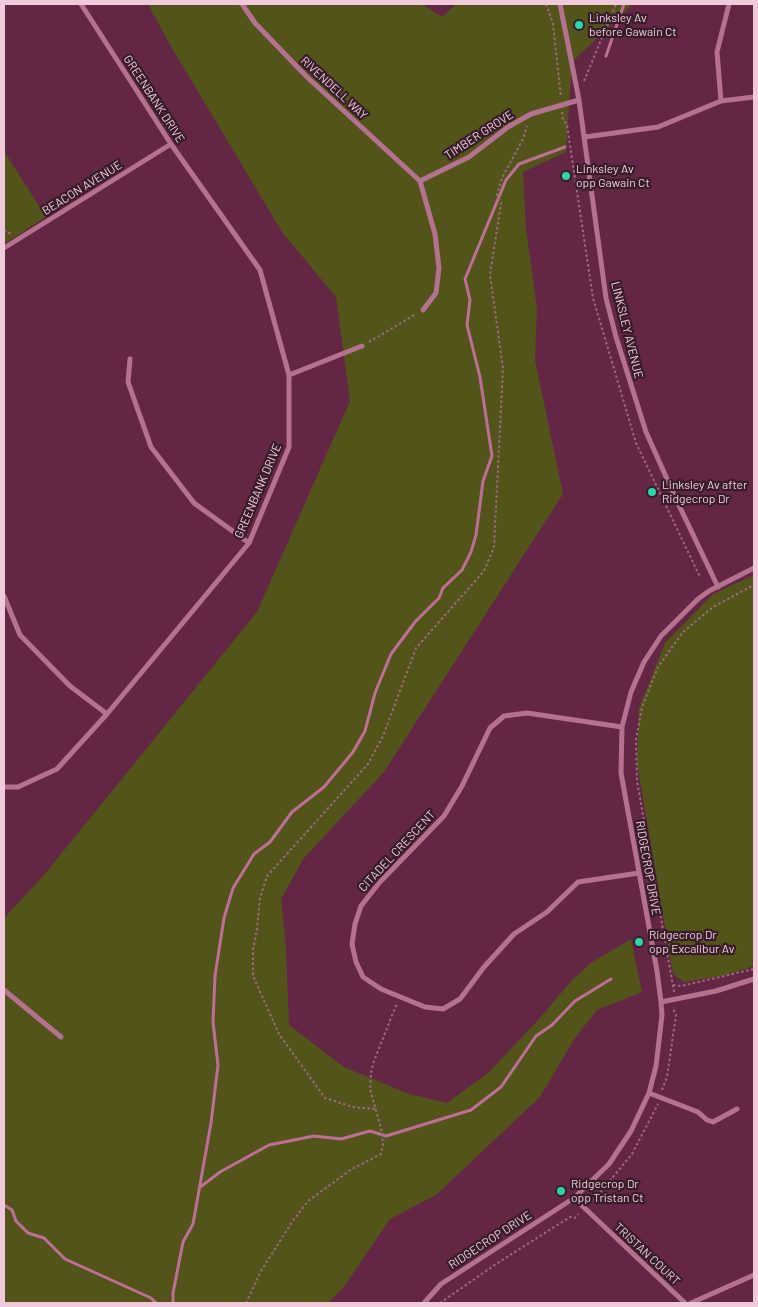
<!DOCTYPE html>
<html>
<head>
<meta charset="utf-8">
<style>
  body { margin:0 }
  #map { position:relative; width:758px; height:1307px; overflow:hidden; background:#632745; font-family:Barlow,sans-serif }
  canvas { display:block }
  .frame { position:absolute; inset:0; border:5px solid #f0cada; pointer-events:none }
</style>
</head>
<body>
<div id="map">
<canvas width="758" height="1307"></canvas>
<div class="frame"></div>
</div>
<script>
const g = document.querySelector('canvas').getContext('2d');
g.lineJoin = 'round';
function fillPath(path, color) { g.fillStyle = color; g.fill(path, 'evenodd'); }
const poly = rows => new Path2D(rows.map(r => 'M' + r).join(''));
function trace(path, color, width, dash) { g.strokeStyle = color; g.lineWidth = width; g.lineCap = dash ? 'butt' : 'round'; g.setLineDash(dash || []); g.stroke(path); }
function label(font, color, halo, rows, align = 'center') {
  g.font = font + ' Barlow,sans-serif'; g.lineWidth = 4.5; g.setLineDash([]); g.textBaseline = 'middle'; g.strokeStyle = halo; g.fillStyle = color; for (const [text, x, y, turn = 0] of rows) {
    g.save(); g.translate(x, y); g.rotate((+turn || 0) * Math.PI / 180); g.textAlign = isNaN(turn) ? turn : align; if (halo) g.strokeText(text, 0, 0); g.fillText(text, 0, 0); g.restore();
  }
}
const green = poly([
  [148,4,422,4,442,17,456,4,633,4,572,62,566,152,523,172,526,228,537,309,535,360,563,494,384,772,304,858,281,899,286,948,289,1025,344,1067,409,1094,447,1103,488,1073,539,1019,573,979,591,963,631,939,642,992,597,1010,575,1038,540,1097,436,1195,390,1219,343,1288,328,1303,4,1303,4,918,44,875,257,612,350,401,336,297,282,232,170,45],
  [4,151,46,217,4,244],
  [754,575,754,966,727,975,684,982,673,974,637,763,639,708,665,643,713,594]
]);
const stream = poly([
  [606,56,624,4],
  [199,1188,220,1172,269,1145,314,1136,341,1139,370,1131,386,1136,471,1110,501,1087,536,1036,552,1025,575,1001,611,979],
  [4,1205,12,1210,16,1221,28,1233,44,1238,65,1259,151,1298,156,1303],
  [173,1303,173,1293,183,1242,193,1224,211,1123,218,1065,213,1022,215,976,224,918,233,888,254,854,270,842,292,812,324,787,353,752,365,731,375,693,391,654,415,622,439,598,443,588,462,570,471,552,476,535,483,481,492,456,480,377,467,325,470,300,465,279,506,180,519,164,565,147]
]);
const path = poly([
  [546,4,553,24,561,97],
  [584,81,616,4],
  [562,112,563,119,567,125,593,298,636,443,700,577],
  [4,230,11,234],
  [369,342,416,314],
  [673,985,681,986,754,969],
  [674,992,637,781,636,740,642,707,658,667,683,632,713,607,754,585],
  [662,1090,667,1077,676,1015,674,1012,674,1007],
  [375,1109,353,1107,325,1098,279,1034,253,976,253,950,257,929,260,898,267,876,368,764,383,736,416,648,484,571,494,547,503,368,490,275,501,203,497,195,502,178,523,139,527,126],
  [589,1200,590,1199,594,1200,632,1154,658,1104],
  [246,1303,261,1271,292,1222,308,1201,352,1169,381,1154,383,1144,381,1128,370,1089,371,1073,374,1061,397,1003],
  [440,1303,499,1262,570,1217,575,1218,578,1214]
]);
const street = poly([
  [242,4,255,23,307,77,420,181],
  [560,4,579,100,606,298,616,337,646,432,676,499,718,587],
  [721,101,717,52,729,4],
  [585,137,658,127,721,101,754,97],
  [420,181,469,157,508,127,531,114,579,100],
  [420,181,435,234,439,268,436,293,423,310],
  [4,248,171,144],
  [130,359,128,382,151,447,194,503,249,543],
  [289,375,362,346],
  [4,596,20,635,70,686,107,714],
  [622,727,527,713,504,716,490,728,462,786,444,816,379,883,361,906,355,924,352,944,356,962,363,977,381,989,425,1007,443,1009,460,999,484,967,514,934,547,912,578,882,639,873],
  [4,787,18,787,57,769,107,714,249,543,289,447,289,375,260,270,171,144,81,4],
  [4,990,61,1037],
  [661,1002,716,991,754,979],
  [649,1093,698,1112,707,1120,713,1122,737,1109],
  [574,1198,685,1303],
  [424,1303,441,1284,574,1198,609,1164,631,1131,649,1093,656,1066,662,1015,661,1002,657,971,621,773,622,727,631,692,644,662,661,636,698,599,709,591,754,568],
  [691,1303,754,1275]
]);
const markers = [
  [579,25,5,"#2bd5ac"],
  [566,176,5,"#2bd5ac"],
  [652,492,5,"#2bd5ac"],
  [639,942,5,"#2bd5ac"],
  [561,1191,5,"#2bd5ac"]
];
const poiNames = [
  ["Linksley Av",589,18],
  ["before Gawain Ct",589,32],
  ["Linksley Av",576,169],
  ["opp Gawain Ct",576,183],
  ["Linksley Av after",662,485],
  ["Ridgecrop Dr",662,499],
  ["Ridgecrop Dr",649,935],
  ["opp Excalibur Av",649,949],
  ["Ridgecrop Dr",571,1184],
  ["opp Tristan Ct",571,1198]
];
const streetNames = [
  ["RIVENDELL WAY",334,88,43],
  ["GREENBANK DRIVE",154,99,57],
  ["TIMBER GROVE",479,135,-33],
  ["BEACON AVENUE",82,188,-32],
  ["LINKSLEY AVENUE",627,330,76],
  ["GREENBANK DRIVE",258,491,-67],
  ["CITADEL CRESCENT",397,851,-47],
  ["RIDGECROP DRIVE",648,868,80],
  ["RIDGECROP DRIVE",490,1240,-33],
  ["TRISTAN COURT",647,1254,43]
];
fillPath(green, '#525419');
trace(stream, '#be6f96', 3);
trace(path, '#9c6981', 2, [2.5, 2.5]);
trace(street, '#b57190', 5);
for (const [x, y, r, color] of markers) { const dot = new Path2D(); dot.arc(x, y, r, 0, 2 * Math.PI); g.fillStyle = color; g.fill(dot); trace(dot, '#371c29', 2); }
label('12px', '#f0cada', '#371c29', poiNames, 'left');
label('12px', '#f0cada', '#371c29', streetNames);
</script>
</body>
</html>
